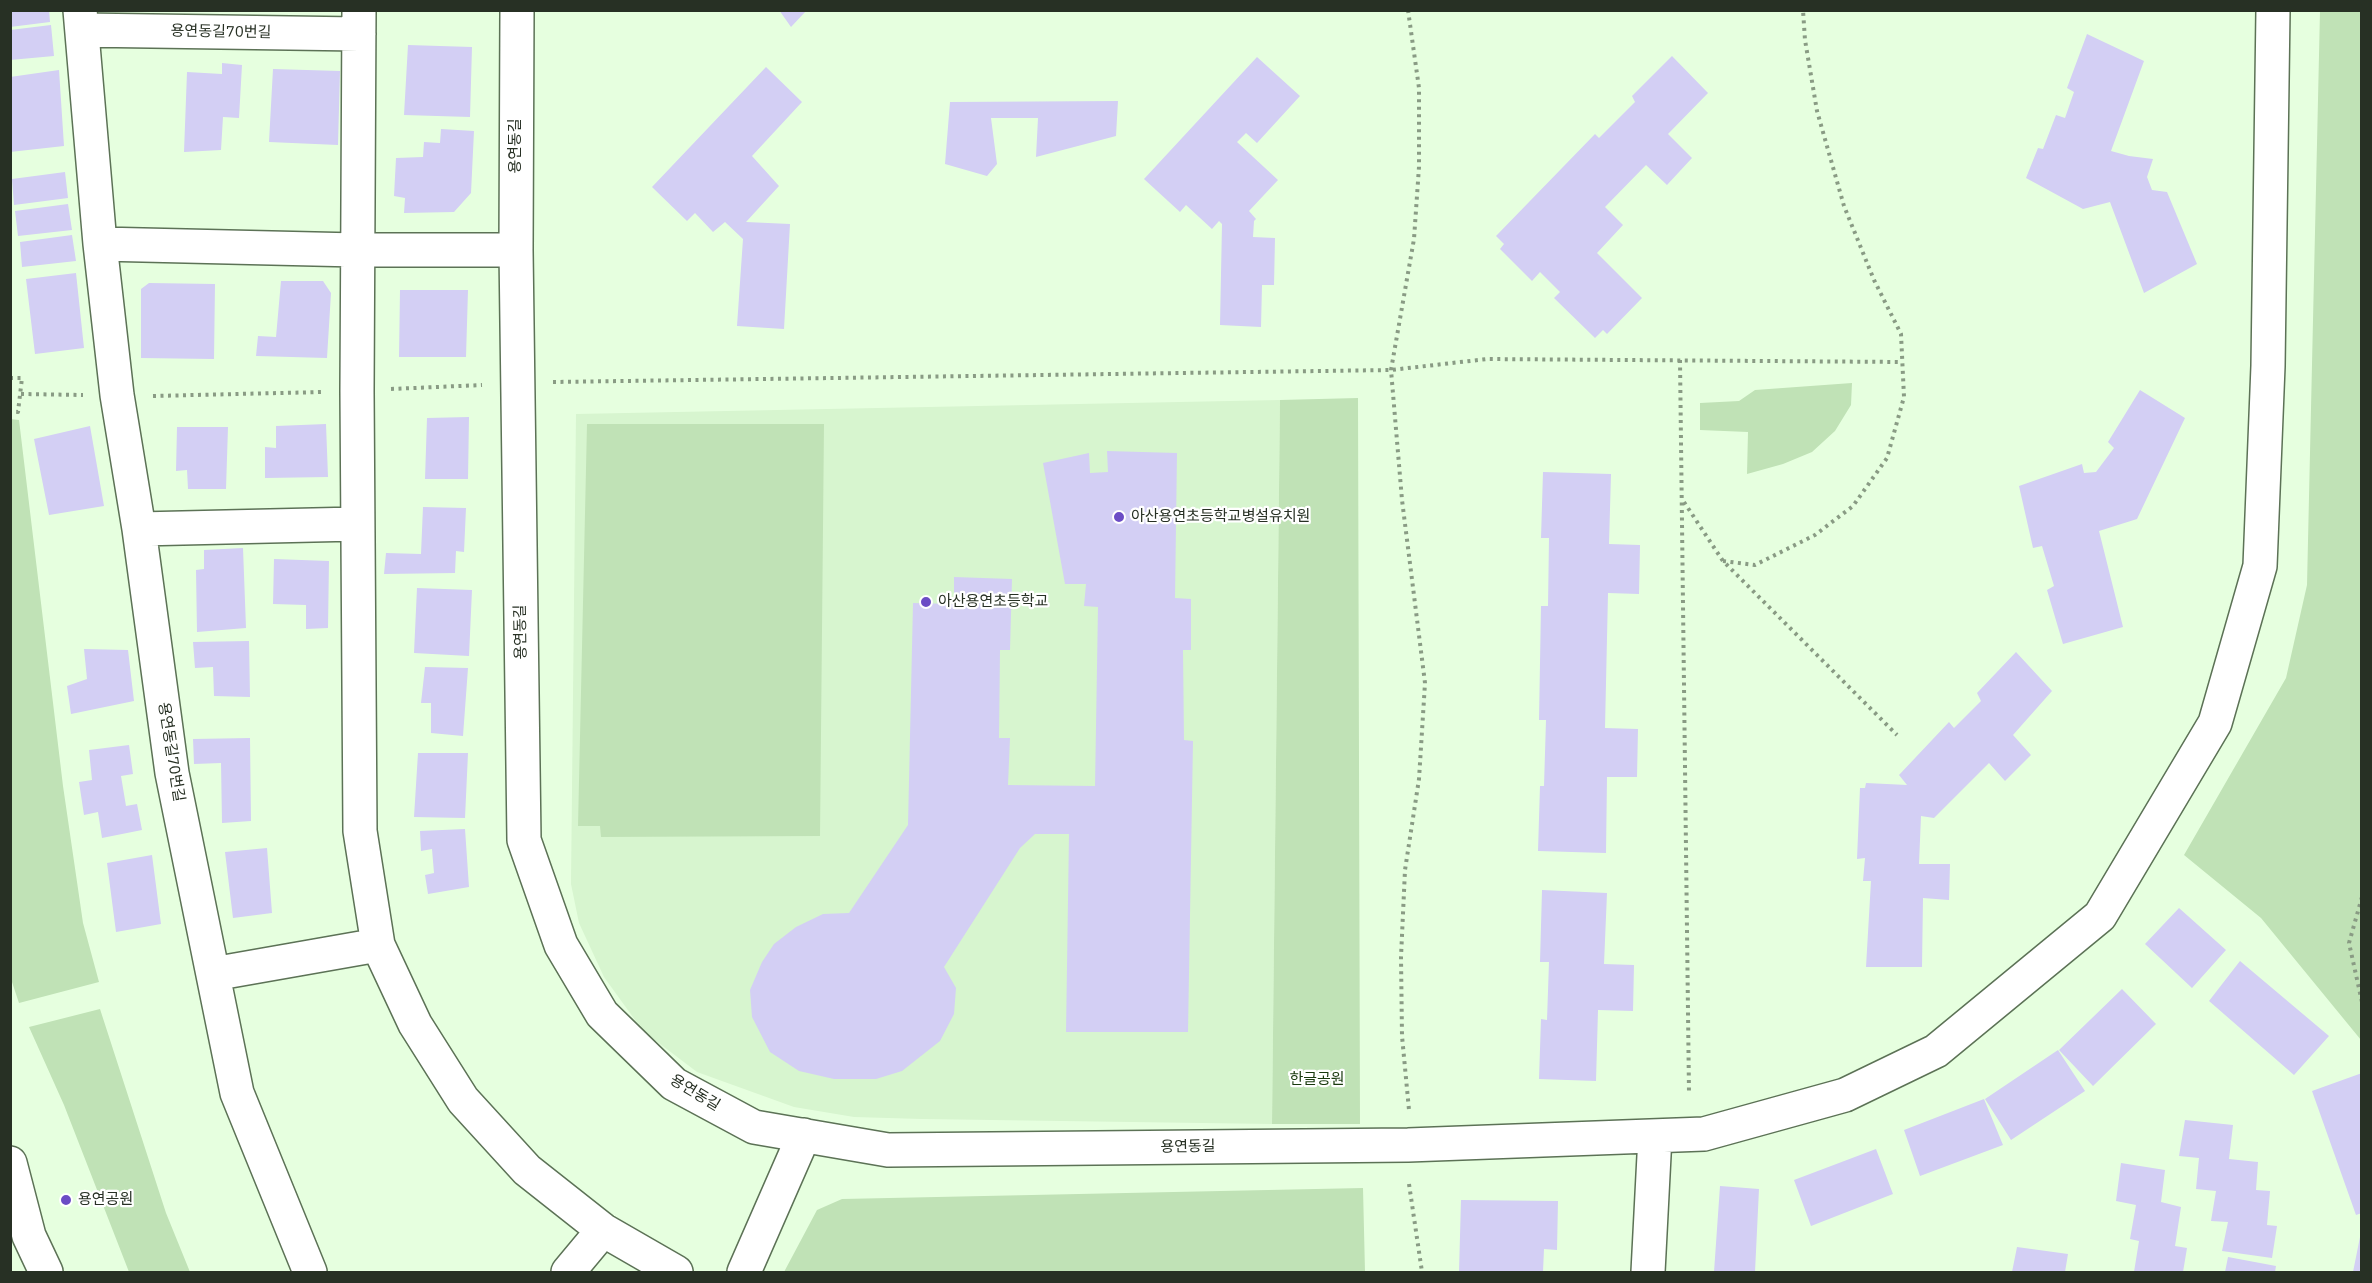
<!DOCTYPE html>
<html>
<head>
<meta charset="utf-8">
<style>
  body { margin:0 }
  #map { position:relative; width:2372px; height:1283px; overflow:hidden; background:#e6ffdf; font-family:"IBM Plex Sans",sans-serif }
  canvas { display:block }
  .frame { position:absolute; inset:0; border:12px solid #273024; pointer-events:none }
</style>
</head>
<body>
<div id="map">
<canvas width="2372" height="1283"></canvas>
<div class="frame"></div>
</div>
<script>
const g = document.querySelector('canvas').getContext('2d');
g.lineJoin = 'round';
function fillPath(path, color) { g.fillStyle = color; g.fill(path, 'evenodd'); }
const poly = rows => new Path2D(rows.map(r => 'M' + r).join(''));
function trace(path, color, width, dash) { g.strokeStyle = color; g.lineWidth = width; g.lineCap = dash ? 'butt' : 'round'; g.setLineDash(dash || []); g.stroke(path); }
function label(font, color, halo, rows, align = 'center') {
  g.font = font + ' "IBM Plex Sans","Noto Sans KR",sans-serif'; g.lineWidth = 4.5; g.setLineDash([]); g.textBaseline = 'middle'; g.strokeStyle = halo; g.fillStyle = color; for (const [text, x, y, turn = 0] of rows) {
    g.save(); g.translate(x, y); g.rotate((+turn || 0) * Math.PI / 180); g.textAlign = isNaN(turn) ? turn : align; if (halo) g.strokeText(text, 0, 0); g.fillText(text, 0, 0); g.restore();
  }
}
const built = poly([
  [1280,400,1272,1124,922,1119,854,1117,794,1107,697,1072,643,1031,604,977,579,923,571,884,576,414]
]);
const green = poly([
  [2320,11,2362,11,2361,1040,2261,918,2184,855,2286,678,2307,585],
  [1852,383,1851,405,1835,431,1812,452,1783,464,1747,474,1748,432,1700,430,1700,403,1739,401,1755,390],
  [1358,398,1360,1124,1272,1124,1280,400],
  [10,419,19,420,63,786,83,923,99,982,19,1003,10,976],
  [587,424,824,424,820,836,601,837,600,826,578,826],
  [100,1009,166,1213,190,1272,129,1272,64,1105,29,1027],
  [1363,1188,1365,1272,784,1272,817,1210,842,1199]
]);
const building = poly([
  [10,10,49,10,50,22,10,27],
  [779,10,807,10,791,27],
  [51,25,54,56,10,60,10,30],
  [2087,34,2144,61,2111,151,2129,156,2153,159,2147,177,2152,190,2167,192,2197,264,2144,293,2110,202,2083,209,2026,178,2038,148,2043,149,2056,115,2065,118,2074,92,2067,88],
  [408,45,472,47,470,117,404,115],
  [1672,56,1708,93,1668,134,1692,158,1667,185,1646,165,1605,207,1623,225,1597,253,1642,298,1607,334,1603,330,1595,338,1554,298,1560,292,1540,272,1532,281,1500,249,1504,244,1496,236,1595,134,1599,138,1635,102,1632,96],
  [1257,57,1300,96,1257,143,1246,133,1237,142,1278,180,1249,211,1256,219,1254,221,1253,237,1275,238,1274,285,1262,285,1261,327,1220,325,1222,224,1219,221,1212,229,1186,205,1180,212,1144,179],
  [222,63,242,65,239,118,223,117,221,150,184,152,187,72,222,74],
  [766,67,802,102,752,156,779,186,746,222,790,224,784,329,737,326,743,239,725,222,713,232,695,213,687,221,652,187],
  [273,69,340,71,338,145,269,142],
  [59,70,64,146,10,152,10,77],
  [1118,101,1116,136,1036,157,1038,118,991,118,997,164,987,176,945,164,950,102],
  [441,129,474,131,471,193,454,212,404,213,405,198,394,196,396,158,423,157,424,142,440,143],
  [65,172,68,198,14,205,12,179],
  [68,204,72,230,18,236,15,211],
  [72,235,76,261,22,267,20,242],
  [76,273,84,348,35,354,26,279],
  [281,281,323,281,331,293,327,358,256,356,258,336,276,337],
  [149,283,215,284,214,359,141,358,141,289],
  [400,290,468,290,466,357,399,357],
  [2140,390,2185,418,2137,519,2099,531,2123,627,2063,644,2047,590,2054,586,2042,546,2033,548,2019,486,2082,464,2084,473,2096,472,2114,448,2108,442],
  [469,417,468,479,425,479,427,418],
  [326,424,328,477,265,478,265,447,276,448,276,426],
  [90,426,104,506,49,515,34,439],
  [177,427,228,427,226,489,188,489,187,470,176,471],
  [1107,451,1177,453,1175,598,1191,599,1191,650,1183,650,1184,740,1193,741,1188,1032,1066,1032,1069,834,1035,834,1020,848,944,967,956,988,954,1014,940,1041,902,1071,876,1079,834,1079,799,1071,770,1052,752,1017,750,990,762,962,774,944,796,927,823,914,849,913,908,825,913,603,954,604,954,577,1012,579,1010,650,1000,650,999,738,1010,738,1008,785,1095,786,1098,607,1084,606,1086,584,1065,584,1043,463,1089,453,1090,473,1108,472],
  [1543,472,1611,474,1609,544,1640,545,1639,594,1608,593,1605,728,1638,729,1637,777,1607,777,1606,853,1538,851,1540,786,1544,786,1546,720,1539,720,1541,606,1548,606,1549,538,1541,538],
  [423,507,466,508,464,552,456,551,455,573,384,574,386,553,421,554],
  [243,548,246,628,197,632,196,570,204,569,204,550],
  [274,559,329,561,328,628,306,629,306,605,273,604],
  [417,588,472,590,469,656,414,653],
  [249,641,250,697,214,696,213,667,195,668,193,642],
  [84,649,128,650,134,701,71,714,67,686,87,679],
  [2016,652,2052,691,2013,735,2031,755,2005,781,1989,763,1934,818,1921,816,1919,864,1950,864,1949,900,1923,898,1922,967,1866,967,1871,881,1863,881,1865,858,1857,859,1860,788,1865,788,1866,783,1907,785,1899,775,1949,722,1954,728,1981,701,1977,693],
  [425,667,468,668,463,736,431,733,431,703,421,703],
  [250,738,251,821,222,823,221,763,194,764,193,739],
  [129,745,133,774,121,776,126,806,137,804,142,830,102,838,98,812,84,815,79,782,92,780,89,750],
  [418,753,468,753,465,818,414,817],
  [465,829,469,887,428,894,425,875,434,873,432,849,421,851,420,831],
  [267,848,272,913,233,918,225,852],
  [152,855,161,924,116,932,107,863],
  [1542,890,1607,893,1604,964,1634,965,1633,1011,1598,1010,1596,1081,1539,1079,1541,1019,1547,1020,1549,962,1540,962],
  [2179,908,2226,950,2192,988,2145,944],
  [2240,961,2329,1036,2294,1075,2209,1001],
  [2122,989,2156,1024,2093,1086,2059,1050],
  [2058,1050,2085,1091,2011,1140,1985,1099],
  [2362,1073,2362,1213,2356,1215,2312,1091],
  [1984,1099,2003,1145,1920,1176,1904,1130],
  [2185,1120,2233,1125,2229,1159,2258,1162,2256,1190,2270,1191,2267,1225,2277,1226,2272,1258,2222,1251,2228,1222,2211,1221,2216,1191,2196,1189,2199,1158,2179,1156],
  [1876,1149,1893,1194,1811,1226,1794,1180],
  [2121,1163,2165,1170,2161,1202,2181,1207,2175,1246,2187,1248,2183,1272,2134,1272,2139,1241,2130,1239,2136,1205,2116,1201],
  [1720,1186,1759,1189,1755,1272,1714,1272],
  [1461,1200,1558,1201,1557,1250,1544,1249,1543,1272,1459,1272],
  [2360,1237,2362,1272,2353,1272],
  [2017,1247,2068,1254,2065,1272,2012,1272],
  [2228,1257,2276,1266,2275,1272,2225,1272]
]);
const path = poly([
  [1408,10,1419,88,1419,167,1414,239,1391,370,1402,500,1425,683,1419,779,1405,870,1401,957,1402,1036,1409,1110],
  [1680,360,1689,1093],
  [10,378,22,378,18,412,10,411],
  [553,382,1391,370,1487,359,1902,362],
  [391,389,482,385],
  [21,394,83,395],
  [153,396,322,392],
  [1684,502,1723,561,1897,735],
  [1723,561,1755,565,1815,535,1853,506,1887,458,1904,397,1901,334,1874,280,1844,206,1817,111,1805,40,1803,10],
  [2362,897,2349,943,2362,1002],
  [1409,1184,1422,1272]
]);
const street = poly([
  [80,10,100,244,117,395,139,529,172,773,237,1093,310,1272],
  [359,10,357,391,360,831,378,945,415,1024,463,1100,527,1170,603,1230,676,1272],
  [517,10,516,250,524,840,561,945,602,1014,674,1084,754,1127,888,1150,1408,1145,1704,1134,1845,1095,1936,1051,2100,916,2215,723,2260,566,2268,366,2273,10],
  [82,30,359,34],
  [100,244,357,250,516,250],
  [139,529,357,524],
  [213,974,378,945],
  [568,1272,603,1230],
  [744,1272,804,1135],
  [1648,1272,1655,1136]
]);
const secondary = poly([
  [10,1163,29,1236,46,1272]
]);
const markers = [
  [1119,517,6,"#6b4cc5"],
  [926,602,6,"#6b4cc5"],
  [66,1200,6,"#6b4cc5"]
];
const streetNames = [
  ["용연동길70번길",221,32,1],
  ["용연동길",516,146,-90],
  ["용연동길",521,632,-91],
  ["용연동길70번길",171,752,81],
  ["용연동길",695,1093,31],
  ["용연동길",1188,1147,-1]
];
const poiNames = [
  ["아산용연초등학교병설유치원",1131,517],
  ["아산용연초등학교",938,602],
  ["용연공원",78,1200]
];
const parkNames = [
  ["한글공원",1317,1080]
];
fillPath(built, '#d7f5cf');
fillPath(green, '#c0e2b6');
fillPath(building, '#d3cff4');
trace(street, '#5c7256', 36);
trace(secondary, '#5c7256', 36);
trace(path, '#899b84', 4, [3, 4.5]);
trace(street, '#fff', 33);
trace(secondary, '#fff', 33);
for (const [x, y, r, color] of markers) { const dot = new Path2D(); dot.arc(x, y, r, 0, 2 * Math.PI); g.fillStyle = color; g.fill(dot); trace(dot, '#fff', 2); }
label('15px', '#273024', '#fff', streetNames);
label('15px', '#273024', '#fff', poiNames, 'left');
label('15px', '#18390d', '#fff', parkNames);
</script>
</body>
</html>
